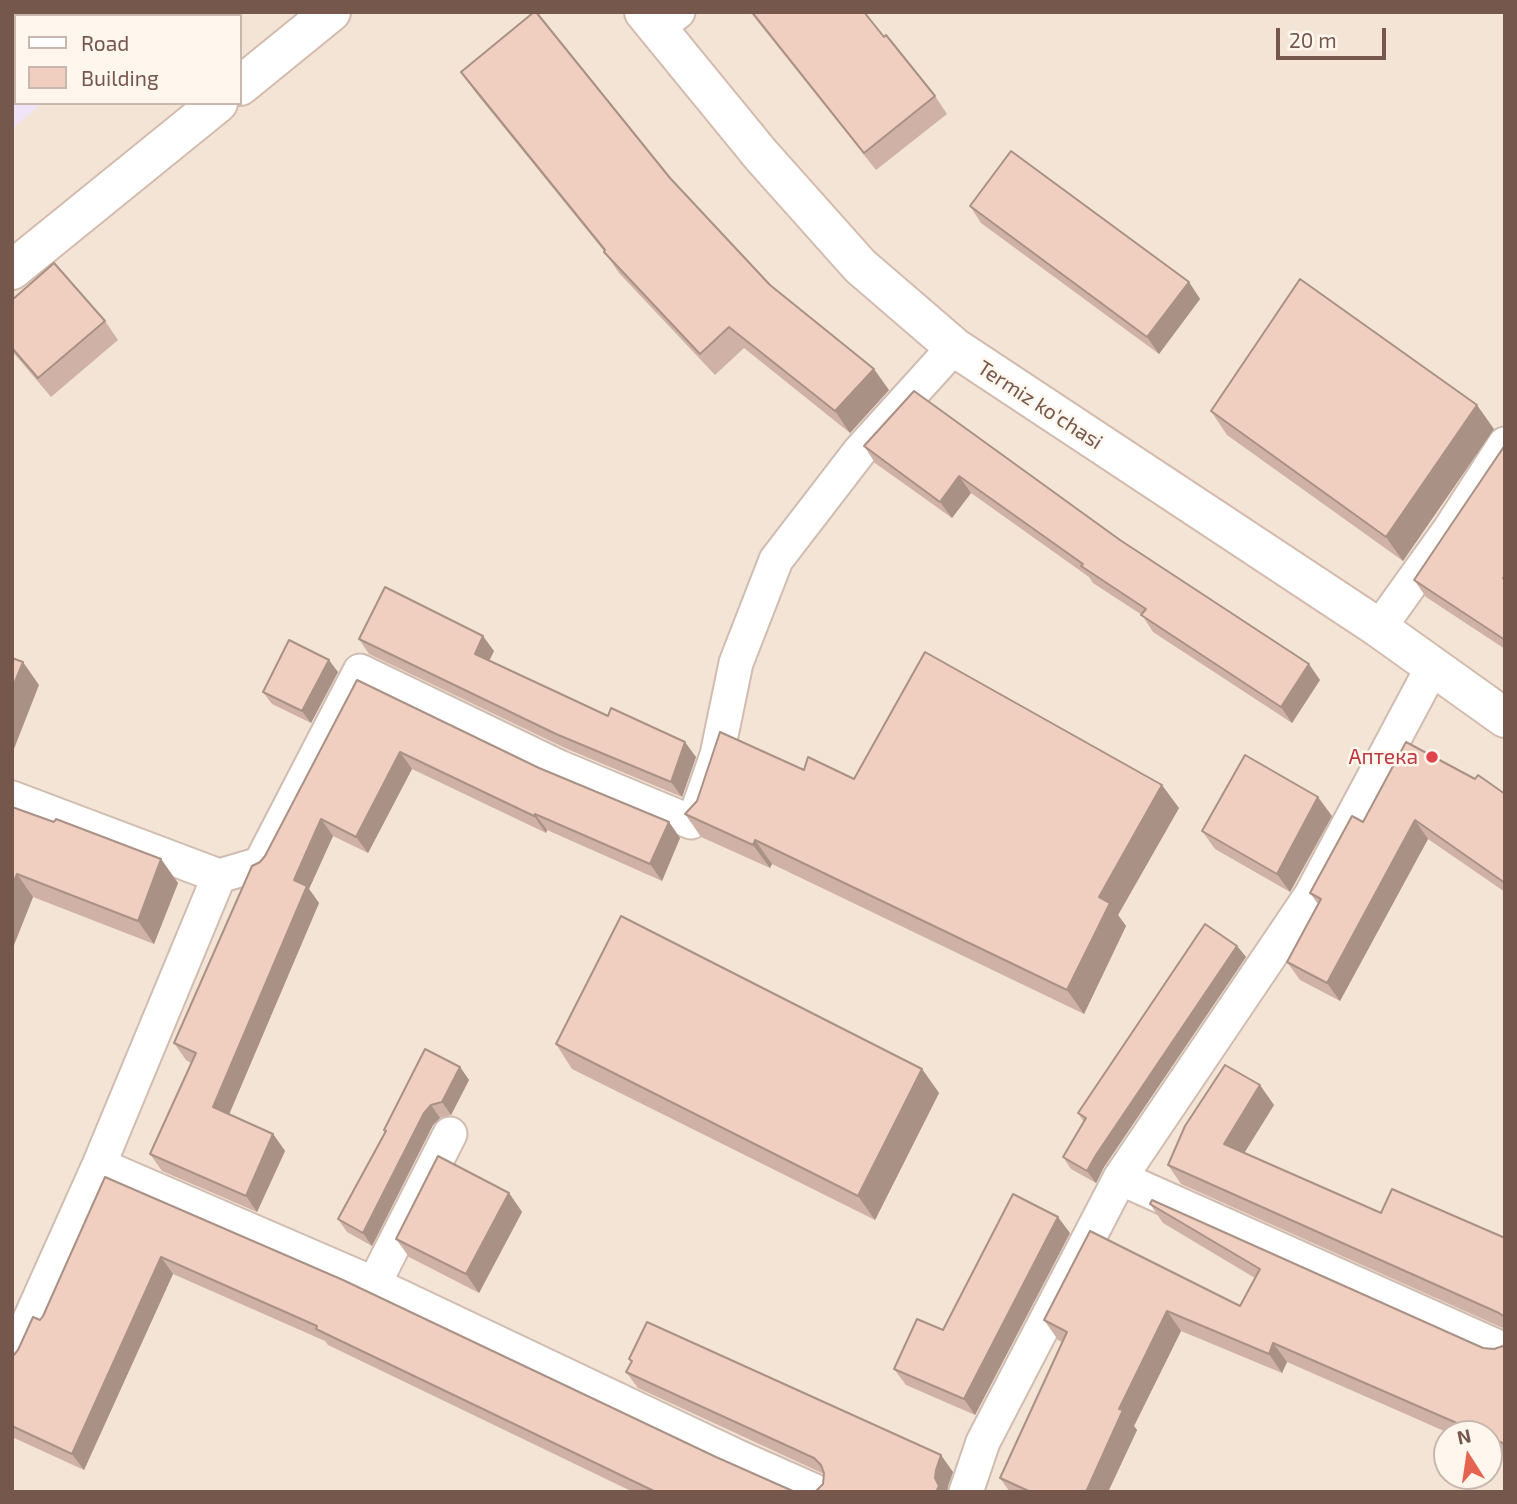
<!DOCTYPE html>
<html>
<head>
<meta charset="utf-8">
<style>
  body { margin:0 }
  #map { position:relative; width:1517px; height:1504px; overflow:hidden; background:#fcf3e8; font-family:"Exo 2",sans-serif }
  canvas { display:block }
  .frame { position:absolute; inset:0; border:14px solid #76574c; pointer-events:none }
  .legend { position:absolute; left:14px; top:14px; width:228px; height:91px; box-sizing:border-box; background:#fff7ee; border:2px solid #c8b7ad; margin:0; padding:9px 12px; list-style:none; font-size:21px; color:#76574c }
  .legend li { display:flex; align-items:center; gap:14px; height:35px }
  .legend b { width:35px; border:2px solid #c8b7ad }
  .north { position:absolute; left:1433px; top:1420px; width:70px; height:70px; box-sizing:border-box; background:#fff7ee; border:2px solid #c8b7ad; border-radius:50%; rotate:348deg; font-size:19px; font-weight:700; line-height:28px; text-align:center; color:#76574c }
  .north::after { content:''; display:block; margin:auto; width:24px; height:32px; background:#e4644f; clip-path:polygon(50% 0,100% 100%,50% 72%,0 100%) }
  .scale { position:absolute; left:1276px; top:28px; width:110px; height:32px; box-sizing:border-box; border:4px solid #76574c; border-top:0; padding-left:9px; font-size:21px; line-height:24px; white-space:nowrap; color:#76574c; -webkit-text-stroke:5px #fff7ee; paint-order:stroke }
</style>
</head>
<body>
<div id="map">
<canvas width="1517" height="1504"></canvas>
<div class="frame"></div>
<ul class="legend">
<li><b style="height:9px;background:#fff"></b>Road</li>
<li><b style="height:19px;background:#f1cfc0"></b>Building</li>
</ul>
<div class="north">N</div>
<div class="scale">20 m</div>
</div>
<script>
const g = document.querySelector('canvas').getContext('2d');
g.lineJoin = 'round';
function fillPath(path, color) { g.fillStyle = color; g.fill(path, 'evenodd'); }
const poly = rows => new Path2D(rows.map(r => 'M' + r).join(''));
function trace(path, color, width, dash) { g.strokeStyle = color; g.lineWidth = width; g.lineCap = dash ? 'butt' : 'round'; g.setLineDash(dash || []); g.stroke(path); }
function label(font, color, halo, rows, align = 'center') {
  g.font = font + ' "Exo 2",sans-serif'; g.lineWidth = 5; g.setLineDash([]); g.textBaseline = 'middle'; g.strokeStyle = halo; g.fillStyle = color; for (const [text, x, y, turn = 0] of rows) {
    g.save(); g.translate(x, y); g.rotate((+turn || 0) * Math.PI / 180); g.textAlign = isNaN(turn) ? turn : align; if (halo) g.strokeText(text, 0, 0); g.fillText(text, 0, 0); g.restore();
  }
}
const residential = poly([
  [12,12,1505,12,1505,1492,12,1492],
  [16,16,240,16,240,103,16,103],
  [1447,1434,1489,1434,1489,1476,1447,1476]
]);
const education = poly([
  [12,12,147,12,143,16,16,16,16,103,42,103,12,129]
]);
const street = poly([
  [657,28,678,12],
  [1379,628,1450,529,1505,444],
  [12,798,219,876,99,1165],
  [219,876,260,864,360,671,559,767,691,822,695,818,717,755,736,663,776,560,859,452,954,347],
  [1120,1178,1505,1350],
  [374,1284,450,1134],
  [12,1359,99,1165,363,1279,736,1456,817,1492],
  [966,1492,983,1442,1120,1178,1311,895,1433,666]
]);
const secondary = poly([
  [644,12,761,155,860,266,954,347,1379,628,1505,718],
  [240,86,331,12],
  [12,270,218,103]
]);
const wall = poly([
  [750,12,864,12,884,37,935,96,947,114,876,170],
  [461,72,670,178,770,285,889,390,850,433,744,348,715,375,619,273,604,251,476,93],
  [970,206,1189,282,1200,299,1159,354,981,223],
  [12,300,105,321,118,340,51,397,12,351],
  [914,391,1120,540,1320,680,1292,723,1153,632,1142,615,1093,583,1089,577,971,493,952,518,875,463,864,446],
  [1211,411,1494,429,1403,561,1227,435],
  [1505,445,1505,649,1426,597,1414,580],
  [359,639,494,651,489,661,696,757,682,797,567,749,369,654],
  [338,672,311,723,272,704,263,692],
  [357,680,539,768,669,822,680,838,662,881,547,830,546,833,412,769,368,853,333,836,309,889,319,903,229,1114,273,1134,285,1151,257,1212,162,1171,150,1154,191,1063,186,1060,174,1043,260,862,265,856],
  [804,770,854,779,1179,808,1118,915,1126,926,1084,1014,772,864,770,868,701,837,685,814],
  [1505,794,1505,892,1428,839,1340,1001,1300,980,1287,962,1318,904,1310,893,1363,822],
  [12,807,161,859,178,883,154,944,33,897,12,950],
  [1332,816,1290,892,1215,849,1202,831],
  [1237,946,1246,957,1104,1167,1096,1183,1071,1169,1063,1157,1084,1122,1078,1113],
  [556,1044,922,1069,939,1093,875,1220,572,1069],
  [460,1067,469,1080,451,1115,440,1118,433,1125,372,1246,347,1232,338,1219,385,1131,384,1130],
  [1274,1105,1244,1153,1381,1213,1505,1238,1505,1329,1181,1184,1168,1165],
  [105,1177,716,1457,795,1492,633,1492,328,1345,325,1341,173,1274,84,1470,12,1437,12,1357,43,1316],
  [509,1193,522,1212,479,1293,409,1257,396,1239],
  [1150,1204,1483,1348,1494,1349,1503,1346,1505,1343,1505,1458,1489,1451,1489,1434,1451,1434,1287,1362,1282,1373,1181,1331,1134,1426,1137,1430,1108,1492,1010,1492,1000,1478,1062,1342,1058,1340,1044,1320,1240,1306,1255,1278,1163,1223],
  [1070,1233,975,1415,906,1385,894,1369],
  [629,1359,953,1472,948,1486,947,1492,814,1492,817,1490,823,1484,824,1474,638,1388,626,1372,631,1362]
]);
const shadedWall = poly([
  [1189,282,1200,299,1159,354,1147,337],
  [874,369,889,390,850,433,835,411],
  [1477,405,1494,429,1403,561,1386,537],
  [959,476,971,493,952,518,940,502],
  [483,636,494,651,485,669,475,654],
  [329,660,338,672,311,723,302,711],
  [23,662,39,685,12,754,12,689],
  [1309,664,1320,680,1292,723,1281,707],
  [685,742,696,757,682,797,671,782],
  [400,752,412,769,368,853,356,837],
  [1162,785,1179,808,1118,915,1126,926,1084,1014,1067,990,1099,897],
  [1318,797,1332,816,1290,892,1277,874],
  [535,814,547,830,546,833,534,816],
  [321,819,333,836,309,889,319,903,225,1124,213,1107,294,880],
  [1415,820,1428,839,1340,1001,1327,983],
  [669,822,680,838,662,881,650,864],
  [755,840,772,864,770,868,753,845],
  [161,859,178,883,154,944,138,921],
  [17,874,33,897,12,950,12,886],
  [1237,946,1246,957,1104,1167,1096,1183,1087,1171,1096,1155],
  [460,1067,469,1080,451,1115,442,1102],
  [922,1069,939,1093,875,1220,858,1196],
  [1260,1085,1274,1105,1238,1163,1224,1144],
  [431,1105,440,1118,433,1125,372,1246,363,1233,424,1113],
  [273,1134,285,1151,257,1212,246,1196],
  [509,1193,522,1212,479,1293,466,1274],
  [1058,1217,1070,1233,975,1415,964,1399],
  [161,1257,173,1274,84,1470,72,1454],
  [1167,1311,1181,1331,1134,1426,1137,1430,1108,1492,1086,1492,1119,1409],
  [1273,1343,1287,1362,1282,1373,1269,1354],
  [941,1455,953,1472,948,1486,947,1492,936,1492,936,1470]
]);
const building = poly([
  [534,12,536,12,670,178,770,285,874,369,835,411,729,327,700,354,604,252,605,250,461,72,534,12],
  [752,12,864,12,884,37,886,35,935,96,864,153,752,12],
  [1011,151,1189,282,1147,337,970,206,1011,151],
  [54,263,105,321,38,378,12,348,12,300,54,263],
  [1300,279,1477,405,1386,537,1211,411,1300,279],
  [914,391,1120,540,1309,664,1281,707,1141,615,1146,609,1081,566,1083,564,959,476,940,502,864,446,914,391],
  [1505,445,1505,576,1503,578,1505,579,1505,640,1414,580,1505,445],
  [385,587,483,636,475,654,608,716,611,708,685,742,671,782,556,734,359,639,385,587],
  [289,640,329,660,302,711,263,692,289,640],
  [925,652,1162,785,1099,897,1110,903,1067,990,755,840,753,845,685,814,697,801,720,732,804,770,808,757,854,779,925,652],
  [12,658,23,662,12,689,12,658],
  [357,680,539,768,669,822,650,864,535,814,534,816,400,752,356,837,321,819,294,880,307,886,213,1107,273,1134,246,1196,150,1154,196,1053,174,1043,252,866,260,862,265,856,357,680],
  [1406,742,1475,779,1478,775,1505,794,1505,883,1415,820,1327,983,1287,962,1321,899,1310,893,1352,816,1363,822,1406,742],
  [1245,755,1318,797,1277,874,1202,831,1245,755],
  [12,807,54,822,56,819,161,859,138,921,17,874,12,886,12,807],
  [621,916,922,1069,858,1196,556,1044,621,916],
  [1205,924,1237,946,1096,1155,1087,1171,1063,1157,1086,1118,1078,1113,1205,924],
  [425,1049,460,1067,442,1102,431,1105,424,1113,363,1233,338,1219,386,1131,384,1130,425,1049],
  [1225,1065,1260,1085,1224,1144,1381,1213,1392,1189,1505,1238,1505,1317,1499,1313,1168,1165,1185,1126,1225,1065],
  [438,1156,509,1193,466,1274,396,1239,438,1156],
  [105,1177,343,1280,716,1457,795,1492,656,1492,316,1329,317,1326,161,1257,72,1454,12,1426,12,1357,18,1350,33,1317,40,1320,43,1316,105,1177],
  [1013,1194,1058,1217,964,1399,894,1369,917,1319,943,1330,1013,1194],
  [1152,1200,1483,1348,1494,1349,1503,1346,1505,1343,1505,1444,1489,1437,1489,1434,1482,1434,1273,1343,1269,1354,1167,1311,1119,1409,1123,1410,1086,1492,1031,1492,1000,1478,1067,1332,1044,1320,1090,1231,1240,1306,1260,1269,1150,1204,1152,1200],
  [647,1322,941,1455,936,1470,935,1478,939,1486,936,1492,814,1492,817,1490,823,1484,824,1473,821,1465,814,1458,626,1372,632,1361,629,1359,647,1322]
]);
const markers = [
  [1432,757,7,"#e0444e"]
];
const streetNames = [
  ["Termiz ko'chasi",1040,405,33]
];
const healthNames = [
  ["Аптека",1418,757]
];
fillPath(residential, '#f4e4d6');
fillPath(education, '#f0e4f9');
trace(street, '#d0bcb0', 37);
trace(secondary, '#d3bbae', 42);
trace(street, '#fff', 33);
trace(secondary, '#fff', 38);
fillPath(wall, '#cfb2a5');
fillPath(shadedWall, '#a99186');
fillPath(building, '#f1cfc0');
trace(building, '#a99186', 2);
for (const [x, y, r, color] of markers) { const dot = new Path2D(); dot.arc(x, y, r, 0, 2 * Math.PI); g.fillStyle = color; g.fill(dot); trace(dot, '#fff7ee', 2.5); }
label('21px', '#76574c', '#fff7ee', streetNames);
label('21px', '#be3a42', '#fff7ee', healthNames, 'right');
</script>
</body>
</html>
